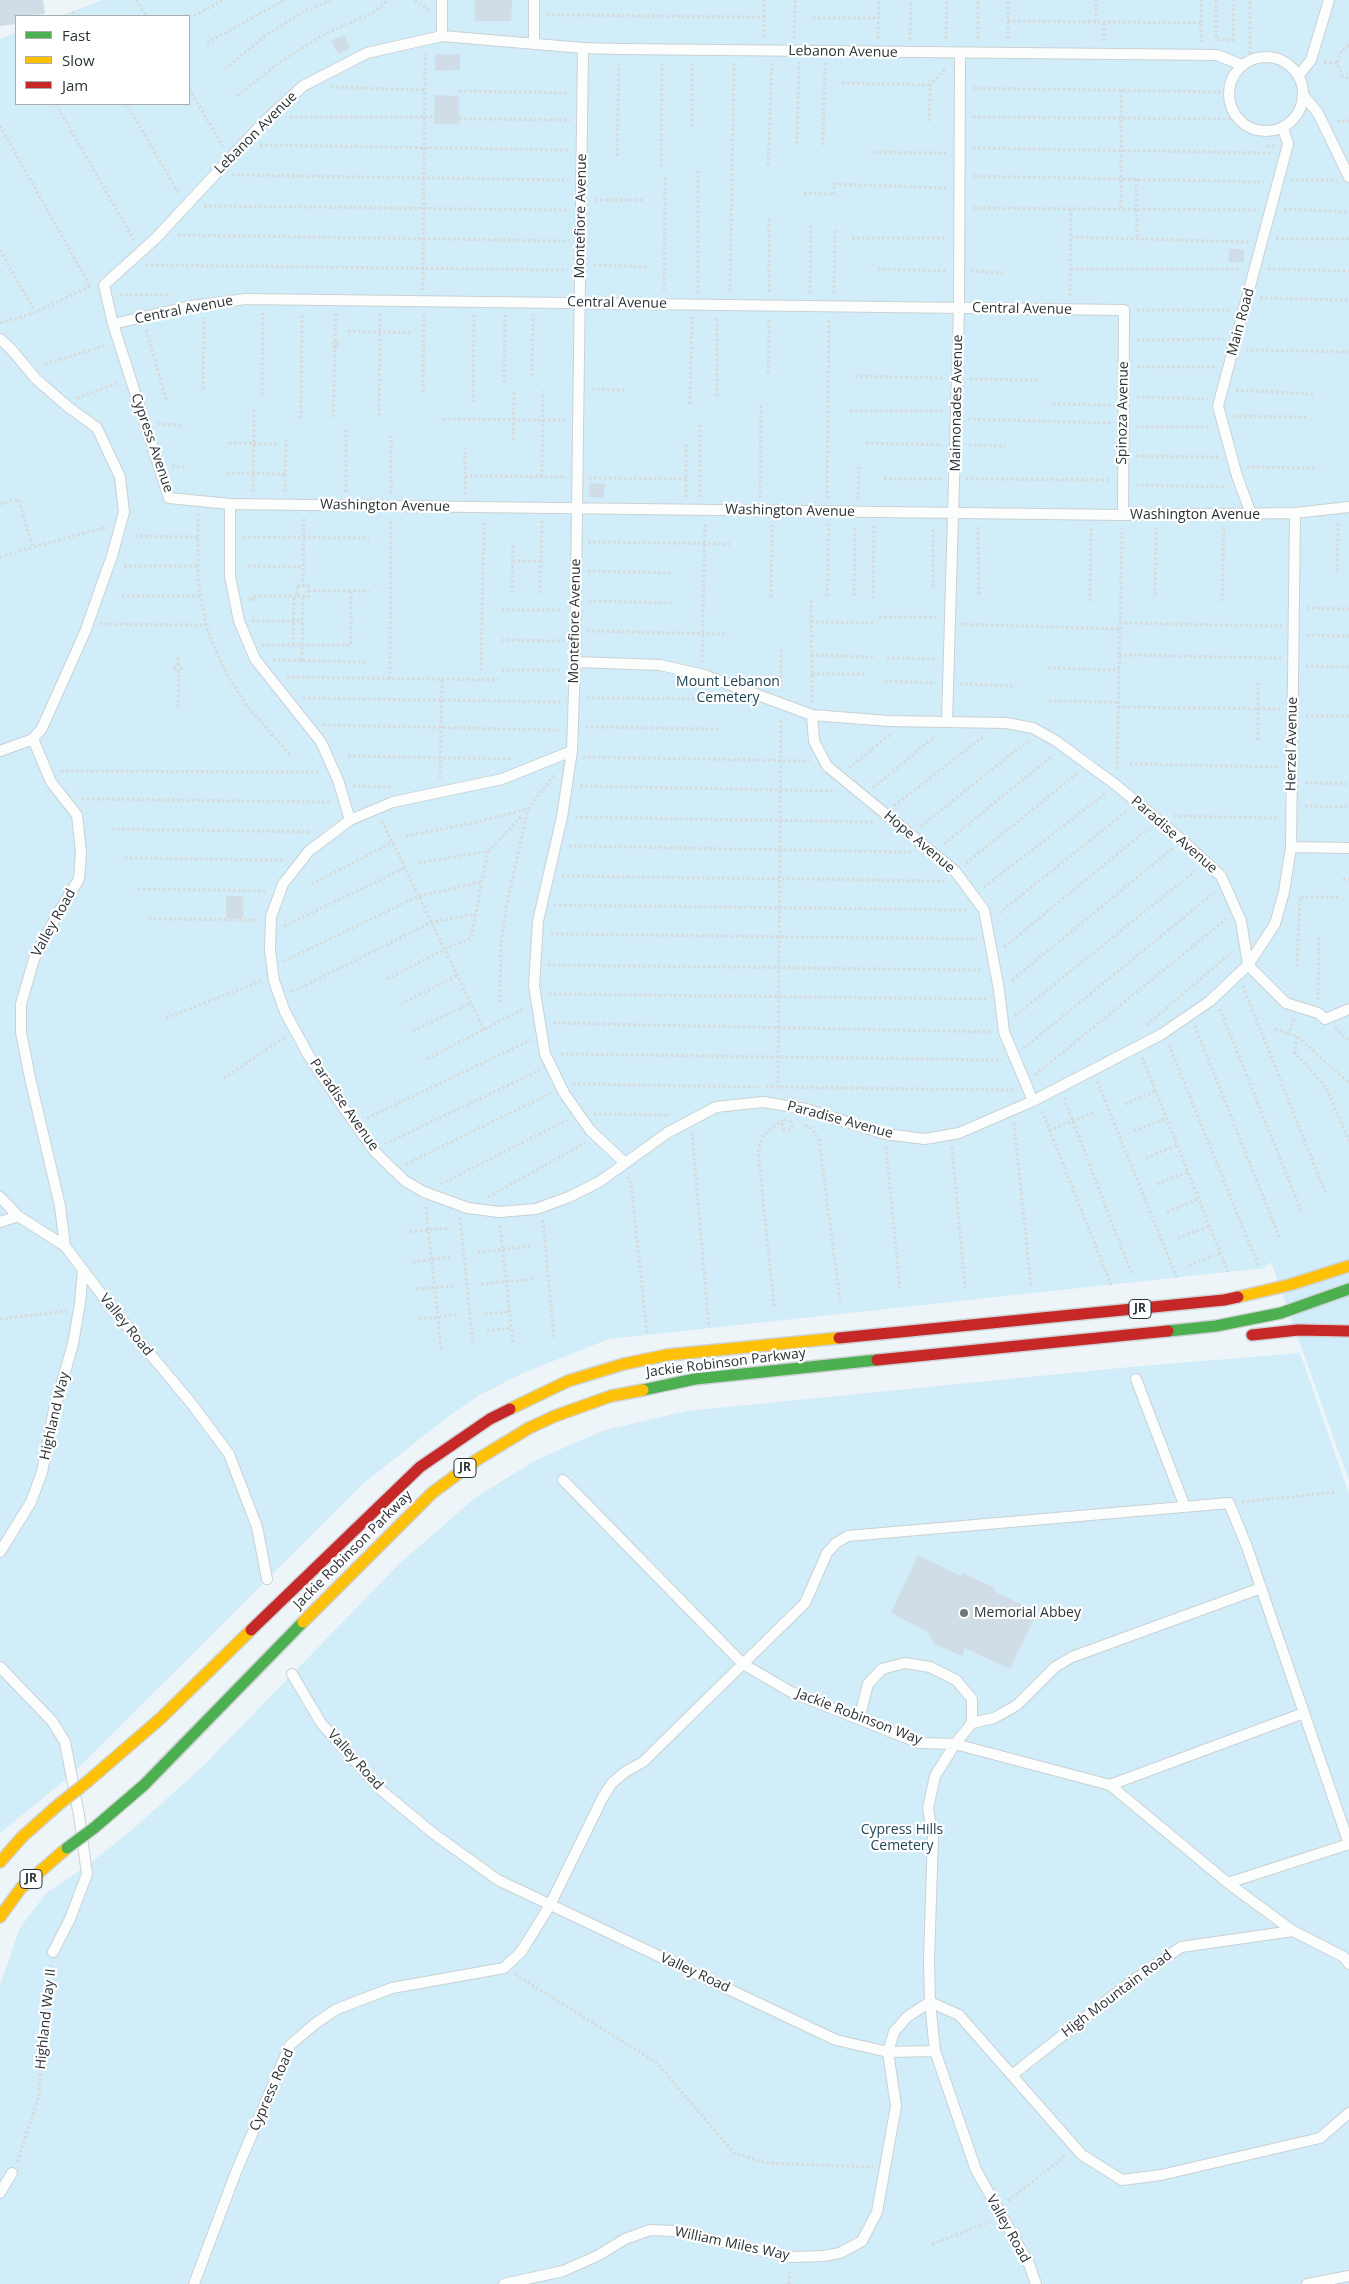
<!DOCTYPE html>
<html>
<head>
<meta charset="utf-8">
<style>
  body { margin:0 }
  #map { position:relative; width:1349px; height:2284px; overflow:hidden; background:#eef5f8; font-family:"Open Sans",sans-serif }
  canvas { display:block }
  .legend { position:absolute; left:15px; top:15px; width:175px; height:90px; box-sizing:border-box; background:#fff; border:1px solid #aaadaf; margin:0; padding:6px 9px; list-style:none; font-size:15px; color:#2b3337 }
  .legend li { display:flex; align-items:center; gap:10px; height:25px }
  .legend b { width:25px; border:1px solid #aaadaf }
</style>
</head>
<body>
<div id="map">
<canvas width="1349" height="2284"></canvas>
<ul class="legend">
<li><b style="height:6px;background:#4caf50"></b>Fast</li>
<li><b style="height:6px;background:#ffc107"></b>Slow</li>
<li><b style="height:6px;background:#c62828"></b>Jam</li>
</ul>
</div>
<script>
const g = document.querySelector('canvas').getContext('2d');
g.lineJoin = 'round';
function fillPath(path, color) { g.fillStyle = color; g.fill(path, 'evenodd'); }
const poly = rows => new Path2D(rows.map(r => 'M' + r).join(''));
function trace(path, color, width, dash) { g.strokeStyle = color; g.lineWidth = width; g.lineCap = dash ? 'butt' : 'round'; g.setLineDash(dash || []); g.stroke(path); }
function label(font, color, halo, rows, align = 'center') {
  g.font = font + ' "Open Sans",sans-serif'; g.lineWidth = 4.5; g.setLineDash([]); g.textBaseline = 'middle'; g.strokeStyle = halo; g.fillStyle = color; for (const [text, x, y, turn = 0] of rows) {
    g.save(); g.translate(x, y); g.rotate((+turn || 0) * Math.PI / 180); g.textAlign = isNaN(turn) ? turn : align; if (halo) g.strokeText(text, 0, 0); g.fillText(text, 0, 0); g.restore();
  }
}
const green = poly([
  [103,0,1349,0,1349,1481,1271,1262,1264,1268,609,1339,523,1373,478,1396,445,1419,364,1483,69,1777,0,1833,0,39,16,33,16,104,189,104,189,16,60,16],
  [1300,1353,1349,1494,1349,2284,0,2284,0,1985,20,1928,46,1893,84,1868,133,1829,201,1768,400,1563,475,1498,536,1460,605,1430,687,1411,1130,1367]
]);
const building = poly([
  [0,0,43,0,45,14,16,16,16,24,0,26],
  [475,0,512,0,511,21,475,21],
  [344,35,350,48,338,54,331,41],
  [435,54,460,54,460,70,435,71],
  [435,95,459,96,459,124,434,124],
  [1229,249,1244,249,1244,262,1229,262],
  [589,483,605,484,603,498,589,497],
  [226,896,243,896,243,919,226,919],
  [918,1555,961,1576,962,1573,995,1588,994,1591,1037,1612,1010,1669,965,1648,962,1656,934,1644,927,1631,891,1613]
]);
const path = poly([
  [136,0,146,16],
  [415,0,429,10],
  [1216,0,1216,39,1224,40,1233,40,1234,0],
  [73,11,75,16],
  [547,15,764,17],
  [194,16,223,0],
  [813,18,878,18],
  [1008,21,1201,23],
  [1096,21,1096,0],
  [16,33,16,34],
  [764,37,764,0],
  [794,38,795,0],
  [878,39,879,0],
  [946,39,947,0],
  [978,39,978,0],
  [1008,39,1008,0],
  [910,40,911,0],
  [1104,41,1104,21],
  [1201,42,1201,0],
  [207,43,284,0],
  [1349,45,1342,50,1337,63,1342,75,1349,79],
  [1250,54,1250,0],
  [1324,62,1337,63],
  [225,69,265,36,303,12,331,0],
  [842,83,930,85],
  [331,87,425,90],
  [973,88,1229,92],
  [189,89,223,146],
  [1121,90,1121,209],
  [459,91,569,93],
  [237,96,283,60,325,34,374,12,388,0],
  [56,104,134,240],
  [127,104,179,194],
  [290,117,435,117],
  [973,117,1238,119],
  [459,119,571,120],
  [929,121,930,85,946,68],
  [1337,121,1349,121],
  [0,126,90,286],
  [692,126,692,63],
  [797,144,799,62],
  [260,145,569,150],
  [823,145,825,63],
  [1267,146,1275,146],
  [973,148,1272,153],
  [874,152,947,153],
  [617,156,619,62],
  [768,165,772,64],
  [661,166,662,62],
  [232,175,568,180],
  [973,176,1264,182],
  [1136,179,1137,239],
  [1291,180,1337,180],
  [804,193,834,194,834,184,946,188],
  [595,200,643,200],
  [204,206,568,210],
  [973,208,1256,210],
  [1284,209,1349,212],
  [178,235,569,241],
  [1071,237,1248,242],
  [852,238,946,238],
  [1276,239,1349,239],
  [0,250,35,312],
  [146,265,567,270],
  [594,265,647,267],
  [878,269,947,271],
  [1071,269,1240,269],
  [1268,269,1349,271],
  [971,271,1003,273],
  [423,290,425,53],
  [664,290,665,177],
  [730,291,734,63],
  [769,292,769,218],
  [698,293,698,169],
  [810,293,811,223],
  [834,293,835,230],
  [120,295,171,295],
  [1070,296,1071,209],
  [1260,298,1349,300],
  [1137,310,1231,310],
  [0,323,31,314,91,286],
  [146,330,167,402],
  [348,331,412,333],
  [1137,340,1223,339],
  [335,341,336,312],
  [1246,350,1349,352],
  [45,364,107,345],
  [1137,367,1216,367],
  [768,373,769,318],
  [532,376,533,315],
  [855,376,944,378],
  [970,379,1040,380],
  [504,382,505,315],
  [203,389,204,318],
  [592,389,626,390],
  [1236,390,1313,394],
  [423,392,424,314],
  [262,395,263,313],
  [717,396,717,317],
  [1137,397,1208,399],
  [77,398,118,383],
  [473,402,474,314],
  [690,404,692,317],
  [1053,404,1110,405],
  [850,411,944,411],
  [379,416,380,314],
  [1234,416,1308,417],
  [333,417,335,347,338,347,338,341,333,341,333,347,335,347],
  [301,418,302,313],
  [443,419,565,420],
  [968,419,1111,423],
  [158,424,181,425],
  [1136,427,1210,427],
  [513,440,514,389],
  [229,443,279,444],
  [866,443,942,445],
  [969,445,1005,446],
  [1136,456,1220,457],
  [172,466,186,467],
  [1247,467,1317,468],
  [227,473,285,474],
  [465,476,566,477],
  [542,477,543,391],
  [589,478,686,479],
  [884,479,942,479],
  [966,479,1110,480],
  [1136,485,1227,487],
  [253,492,254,410],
  [285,492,286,440],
  [346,492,346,427],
  [391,493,391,436],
  [465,494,465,448],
  [686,497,686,442],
  [700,497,700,425],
  [760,498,761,405],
  [827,498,829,319],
  [858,499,859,467],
  [0,504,18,499,33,547,107,527],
  [198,514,198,582,206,625,215,649,229,678,247,706,291,756],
  [978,527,979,595],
  [135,536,198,537],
  [243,537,369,538],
  [588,542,730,544],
  [0,557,33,547],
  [513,561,541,561],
  [124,566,197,566],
  [248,566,303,567],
  [588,571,672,573],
  [1337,571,1338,522],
  [297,586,308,586,308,597,297,596,297,586],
  [303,586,304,518],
  [933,587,933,527],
  [308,591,369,591],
  [512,593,513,542],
  [540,593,542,521],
  [1155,595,1156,528],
  [122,596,200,596],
  [827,596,829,524],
  [854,596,855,525],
  [771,597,772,524],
  [873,598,874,525],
  [248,599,253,600,253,596,299,596],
  [811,600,812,702],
  [589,601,672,603],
  [1090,601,1091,527],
  [1222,601,1224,527],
  [1307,608,1349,609],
  [502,610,562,610],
  [879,617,938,617],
  [252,621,302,621],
  [811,622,874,623],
  [1120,623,1282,626],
  [100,624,206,625],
  [961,624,1120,629],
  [587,631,726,634],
  [1307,635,1349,636],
  [502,640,564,641],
  [262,645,351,645,351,591],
  [293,645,294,596],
  [781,650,781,691],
  [811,655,873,657],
  [1119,655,1281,658],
  [887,658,937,659],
  [273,660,368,662],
  [302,660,303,597],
  [702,662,705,523],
  '174.5 668a3.5 3.5 0 1 1 7 0a3.5 3.5 0 1 1-7 0Z',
  [178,665,178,654],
  [1306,666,1349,667],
  [1048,668,1119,670],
  [481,670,484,521],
  [502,670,561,670],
  [812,674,867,674],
  [287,677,499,680],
  [390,679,391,520],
  [885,681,936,683],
  [960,684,1014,686],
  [303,698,561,702],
  [587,698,728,699],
  [1049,701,1118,702],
  [178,707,179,672],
  [1118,707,1280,709],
  [1306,716,1349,716],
  [323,725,559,730],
  [586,727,721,729],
  [1258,740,1258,681],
  [348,756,513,759],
  [583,757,809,761],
  [1130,764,1279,767],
  [849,768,891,734],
  [1117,769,1122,528],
  [61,771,320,772],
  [440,778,442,680],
  [1305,783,1349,784],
  [353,786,392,787],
  [580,786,836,791],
  [873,788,935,736],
  [82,799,332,802],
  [894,806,984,736],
  [1305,806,1349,807],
  [1174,816,1278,818],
  [575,817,874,822],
  [382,821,484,1030],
  [921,826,1028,741],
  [112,829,312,832],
  [406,836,477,822,528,809,554,775],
  [944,844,1053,755],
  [569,846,911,852],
  [125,858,284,860],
  [419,863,488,851,522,816],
  [966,863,1078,773],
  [562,876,945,881],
  [1343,879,1349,879],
  [312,884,393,842],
  [984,887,1106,793],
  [138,889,267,891],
  [554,905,968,910],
  [999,913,1127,811],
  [149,919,258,920],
  [284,926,405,868],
  [551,934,977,939],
  [1004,947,1148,829],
  [284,961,419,896,482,882],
  [548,965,982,970],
  [1297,966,1300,897,1339,897],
  [387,979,445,949,471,938,488,851],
  [1012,980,1173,848],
  [1243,986,1325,1192],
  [292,992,432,922,476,914],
  [549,994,987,999],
  [1318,1000,1319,935],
  [500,1002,501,943,507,903,528,809],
  [401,1004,458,975],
  [1220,1009,1302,1213],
  [1015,1016,1195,871],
  [166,1018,261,981],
  [1294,1019,1289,1034,1298,1037,1349,1083],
  [553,1023,992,1032],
  [1147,1025,1233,951],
  [1195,1026,1280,1239],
  [1335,1028,1349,1041],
  [1275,1029,1289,1034],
  [413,1031,471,1003],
  [1298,1037,1294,1052,1326,1087,1349,1141],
  [1169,1045,1258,1265],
  [1024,1048,1215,892],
  [561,1054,1002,1060],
  [1142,1057,1228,1272],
  [427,1059,525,1008],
  [1035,1075,1226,919],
  [224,1078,284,1038],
  [1097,1081,1177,1278],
  [573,1084,759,1087],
  [766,1087,1014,1090],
  [778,1088,781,717],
  [1064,1098,1132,1275],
  [1125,1104,1156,1091],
  [1042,1111,1111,1285],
  [594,1114,670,1115],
  [367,1118,531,1040],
  '782 1125a5 5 0 1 1 10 0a5 5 0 1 1-10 0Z',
  [1014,1123,1031,1286],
  [805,1125,811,1128,819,1140,840,1300],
  [1049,1130,1094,1113],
  [1134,1131,1167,1118],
  [692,1133,709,1328],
  [385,1144,540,1070],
  [886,1147,900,1291],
  [952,1147,965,1288],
  [1146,1158,1177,1145],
  [406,1164,551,1093],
  [627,1177,631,1183,647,1333],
  [441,1184,567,1120],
  [1157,1184,1188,1172],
  [488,1197,585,1143],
  [426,1207,441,1349],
  [1167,1212,1199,1199],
  [460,1218,473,1343],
  [543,1220,554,1339],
  [500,1225,513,1343],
  [410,1232,451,1228],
  [1178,1238,1210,1226],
  [478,1252,530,1246],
  [413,1262,451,1257],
  [1189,1265,1221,1253],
  [481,1284,533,1279],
  [416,1289,454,1286],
  [774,1306,758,1151,762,1138,771,1128,784,1119],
  [485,1314,510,1312],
  [0,1319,66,1311],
  [419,1319,457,1315],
  [487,1331,511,1328],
  [1242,1502,1336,1492],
  [515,1974,657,2063,734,2153,766,2163,873,2167],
  [17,2162,39,2096,44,2004,51,1965],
  [1008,2201,1066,2155],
  [932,2244,989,2222],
  [789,2284,790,2270]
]);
const lane = poly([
  [534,0,534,42],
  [442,36,442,0],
  [583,48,575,662,572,751,562,817,538,921,534,986,545,1054,564,1093,590,1130,625,1163],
  '1229 94a37 37 0 1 1 74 0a37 37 0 1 1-74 0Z',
  [1299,75,1311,60,1329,0],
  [1304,96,1318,113,1349,177],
  [113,324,191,306,246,299,1124,310,1123,515],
  [0,339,11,349,36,379,67,406,97,428,120,477,124,512,112,556,85,632,42,728,33,739,51,782,77,815,81,853,79,879,57,915,34,959,21,1004,21,1032,30,1078,60,1206,65,1246,111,1307,191,1403,229,1454,257,1527,267,1579],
  [230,504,1123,515,1295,513,1349,507],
  [1295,513,1291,847,1284,892,1275,924,1248,965,1286,1003,1318,1013,1325,1019,1349,1009],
  [1251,514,1237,476,1218,406,1288,144,1283,128],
  [812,715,814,741,827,766,955,871,984,910,999,990,1004,1032,1033,1101],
  [947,722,959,308,960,53],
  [0,751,33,739],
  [572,751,502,779,393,802,350,820,309,851,283,884,271,917,270,950,274,981,285,1012,309,1056,339,1101,376,1153,405,1181,424,1192,468,1208,499,1212,536,1209,569,1197,599,1182,667,1133,716,1107,763,1102,806,1109,885,1134,925,1139,959,1133,1033,1101,1162,1034,1210,1001,1248,965,1241,921,1221,876,1183,841,1116,785,1056,741,1033,728,1006,723,889,721,812,715,704,675,660,665,575,662],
  [350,820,338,780,321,742,255,659,239,621,230,576,230,504,169,498,113,324,104,285,156,238,262,124,303,86,367,53,442,36,583,48,620,49,1217,55,1242,65],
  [1291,847,1349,848],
  [0,1197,18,1216,65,1246],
  [0,1222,18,1216],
  [1136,1379,1185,1507],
  [563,1480,743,1664,791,1692,919,1743,955,1744,1110,1785,1228,1883,1293,1931,1344,1957,1349,1964],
  [0,1552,31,1502,42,1472,54,1410,73,1344,80,1303,83,1270],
  [0,1667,52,1721,65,1742,79,1815,87,1874,70,1919,53,1952],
  [292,1674,321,1723,381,1790,434,1834,498,1880,836,2040,888,2052,935,2051,976,2170,1029,2264,1036,2284],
  [859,1719,868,1684,882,1669,905,1663,930,1667,956,1680,972,1699,972,1723,955,1744,935,1776,928,1808,933,1837,929,1960,930,2002,935,2051],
  [972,1723,994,1718,1017,1705,1055,1667,1072,1657,1261,1588],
  [1110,1785,1304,1713],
  [1012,2075,1128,1984,1181,1947,1293,1931],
  [0,2193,12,2173],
  [194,2284,236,2172,290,2045,316,2023,337,2009,392,1988,504,1968,521,1952,550,1905,603,1797,612,1783,625,1772,643,1762,805,1603,827,1553,836,1543,848,1536,1229,1503,1247,1547,1349,1844,1228,1883],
  [504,2284,563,2271,597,2256,625,2239,650,2230,673,2231,791,2257,823,2256,840,2253,862,2241,877,2212,896,2106,888,2052,894,2032,907,2017,930,2002,959,2015,1082,2155,1122,2180,1161,2175,1320,2138,1349,2113],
  [1307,2284,1349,2276]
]);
const fast = poly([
  [1168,1331,1216,1326,1281,1313,1349,1289],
  [643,1390,695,1379,877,1360],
  [94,1828,144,1785,303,1622]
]);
const slow = poly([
  [1238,1297,1289,1285,1349,1266],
  [510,1409,568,1381,624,1364,667,1355,839,1338],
  [303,1622,432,1493,478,1459,529,1428,555,1416,611,1396,643,1390],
  [87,1782,161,1718,251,1630],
  [0,1862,22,1837,58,1805],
  [0,1917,21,1888,67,1848]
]);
const jam = poly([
  [1252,1335,1298,1330,1349,1331],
  [839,1338,1224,1300,1238,1297],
  [877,1360,1168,1331],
  [251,1630,420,1467,490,1419,510,1409]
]);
const fastBridge = poly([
  [67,1848,94,1828]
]);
const slowBridge = poly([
  [58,1805,87,1782]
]);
const markers = [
  [964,1613,5,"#6f777b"]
];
const shields = [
  [1140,1309,22],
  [465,1468,22],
  [31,1879,22]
];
const shieldNames = [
  ["JR",1140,1309],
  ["JR",465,1468],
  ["JR",31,1879]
];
const streetNames = [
  ["Lebanon Avenue",843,52,1],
  ["Lebanon Avenue",256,133,-45],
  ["Montefiore Avenue",581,216,-89],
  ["Central Avenue",617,303,1],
  ["Central Avenue",1022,309,1],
  ["Central Avenue",184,310,-11],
  ["Main Road",1241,322,-75],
  ["Maimonades Avenue",957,403,-89],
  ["Spinoza Avenue",1123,413,-89],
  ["Cypress Avenue",152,443,71],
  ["Washington Avenue",385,506,1],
  ["Washington Avenue",790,511,1],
  ["Washington Avenue",1195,515],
  ["Montefiore Avenue",575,621,-89],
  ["Herzel Avenue",1292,744,-89],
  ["Paradise Avenue",1174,835,41],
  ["Hope Avenue",919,842,40],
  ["Valley Road",54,923,-61],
  ["Paradise Avenue",344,1105,55],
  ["Paradise Avenue",840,1120,15],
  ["Valley Road",126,1325,51],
  ["Jackie Robinson Parkway",726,1363,-7],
  ["Highland Way",55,1416,-77],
  ["Jackie Robinson Parkway",353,1550,-45],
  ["Jackie Robinson Way",859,1717,21],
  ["Valley Road",355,1760,48],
  ["Valley Road",695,1973,25],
  ["High Mountain Road",1117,1994,-37],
  ["Highland Way II",46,2019,-84],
  ["Cypress Road",272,2090,-66],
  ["Valley Road",1008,2229,61],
  ["William Miles Way",732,2244,12]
];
const parkNames = [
  ["Mount Lebanon",728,682],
  ["Cemetery",728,698],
  ["Cypress Hills",902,1830],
  ["Cemetery",902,1846]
];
const poiNames = [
  ["Memorial Abbey",974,1613]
];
fillPath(green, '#d0edf9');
fillPath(building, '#d1dde6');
trace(lane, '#cad1d4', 12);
trace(fast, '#ced2d5', 14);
trace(slow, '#ced2d5', 14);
trace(jam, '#ced2d5', 14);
trace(path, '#d7dada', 3, [2.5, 2.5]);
trace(lane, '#fcfefe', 10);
trace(fast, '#4caf50', 11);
trace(slow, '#ffc107', 11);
trace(jam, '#c62828', 11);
trace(fastBridge, '#ced2d5', 14, []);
trace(slowBridge, '#ced2d5', 14, []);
trace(fastBridge, '#4caf50', 11);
trace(slowBridge, '#ffc107', 11);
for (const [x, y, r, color] of markers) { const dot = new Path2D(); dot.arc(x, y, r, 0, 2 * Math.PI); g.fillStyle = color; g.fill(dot); trace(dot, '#fff', 2); }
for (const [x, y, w] of shields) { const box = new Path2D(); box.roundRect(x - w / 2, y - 9.5, w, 19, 4); g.fillStyle = '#fff'; g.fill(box); trace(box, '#2b3337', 1); }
label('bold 12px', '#2b3337', null, shieldNames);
label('14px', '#2b3337', '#fff', streetNames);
label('14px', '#204755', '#fff', parkNames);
label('14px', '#2b3337', '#fff', poiNames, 'left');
</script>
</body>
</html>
